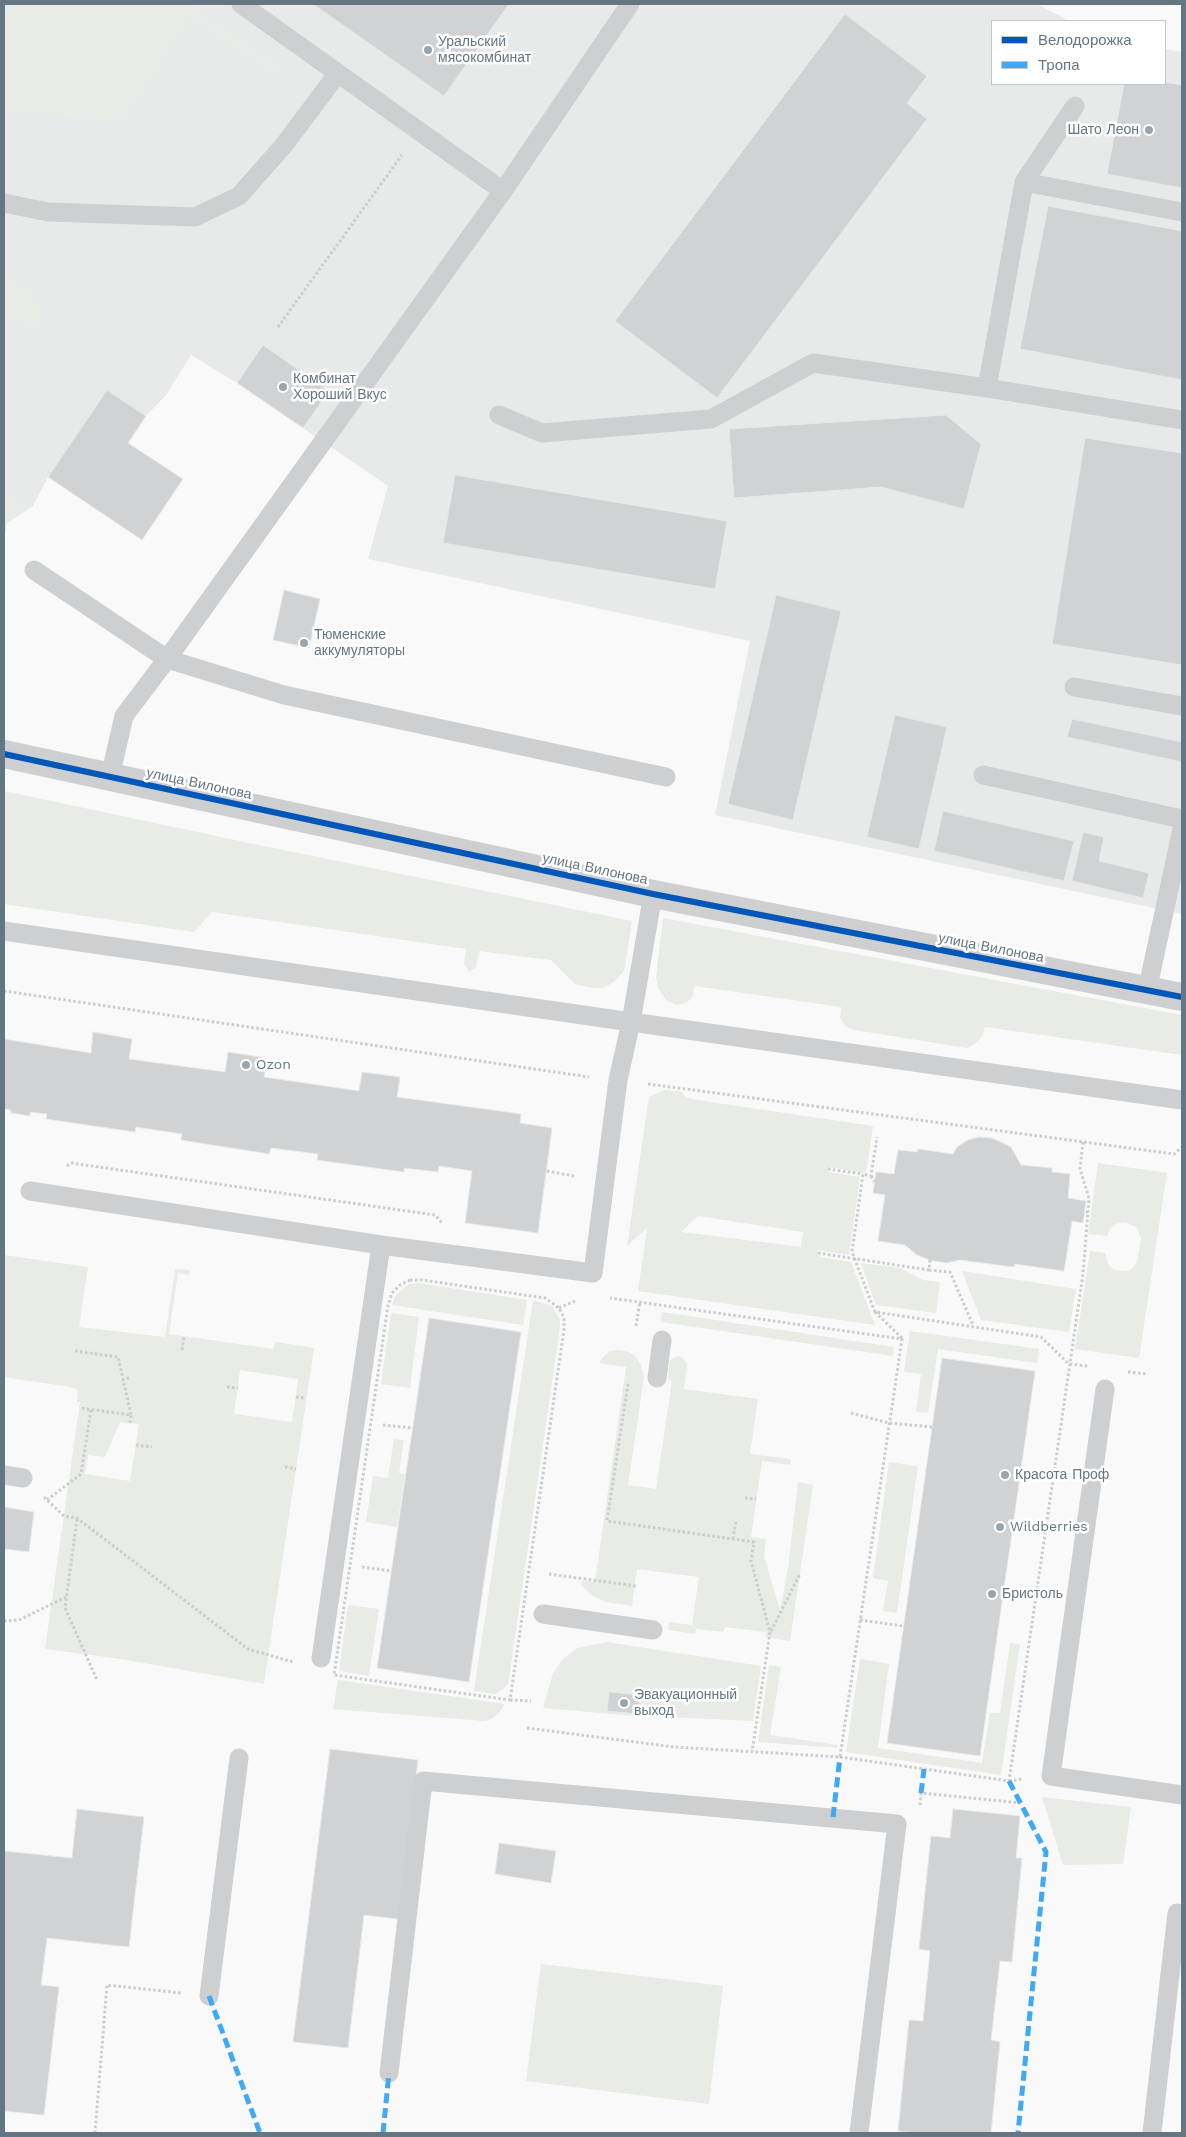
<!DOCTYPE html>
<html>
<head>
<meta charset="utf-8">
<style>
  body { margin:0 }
  #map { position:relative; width:1186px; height:2137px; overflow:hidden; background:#f9f9f9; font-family:"Work Sans",sans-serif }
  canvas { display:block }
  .frame { position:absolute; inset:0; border:5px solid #657683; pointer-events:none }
  .legend { position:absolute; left:991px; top:20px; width:175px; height:65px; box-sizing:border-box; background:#fff; border:1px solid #c1c8cd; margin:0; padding:6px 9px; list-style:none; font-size:15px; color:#657683 }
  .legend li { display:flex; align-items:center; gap:10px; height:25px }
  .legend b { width:25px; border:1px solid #c1c8cd }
</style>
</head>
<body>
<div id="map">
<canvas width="1186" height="2137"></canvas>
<div class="frame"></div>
<ul class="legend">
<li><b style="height:6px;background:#0057b8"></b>Велодорожка</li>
<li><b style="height:6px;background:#3fa9f5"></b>Тропа</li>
</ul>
</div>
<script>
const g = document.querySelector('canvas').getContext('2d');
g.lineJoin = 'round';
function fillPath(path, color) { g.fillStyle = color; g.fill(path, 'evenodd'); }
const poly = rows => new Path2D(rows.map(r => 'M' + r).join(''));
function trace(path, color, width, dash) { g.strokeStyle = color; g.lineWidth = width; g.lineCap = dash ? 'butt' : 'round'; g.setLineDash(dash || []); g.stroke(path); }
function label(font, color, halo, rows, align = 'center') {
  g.font = font + ' "Work Sans",sans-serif'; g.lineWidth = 5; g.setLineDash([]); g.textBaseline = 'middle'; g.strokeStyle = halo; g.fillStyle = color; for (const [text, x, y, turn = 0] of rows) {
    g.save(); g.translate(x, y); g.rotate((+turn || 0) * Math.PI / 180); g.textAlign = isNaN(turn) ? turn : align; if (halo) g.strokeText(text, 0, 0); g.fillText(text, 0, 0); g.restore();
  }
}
const built = poly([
  [4,4,1037,4,1070,21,992,21,992,84,1165,84,1165,49,1182,52,1182,914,715,815,750,641,368,559,388,486,237,383,191,355,166,395,146,416,107,390,48,477,33,506,7,523,4,522]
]);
const green = poly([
  [4,4,186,4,284,69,279,77,189,18,122,123,4,109],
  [4,280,32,290,44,321,40,331,4,317],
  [4,493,33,506,7,523,4,539],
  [4,791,254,844,632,921,624,971,615,981,604,988,591,988,575,984,551,960,479,951,476,967,469,972,464,964,466,949,212,912,194,932,4,904],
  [663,918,1182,1015,1182,1055,985,1027,982,1036,976,1043,967,1048,855,1030,846,1027,840,1018,841,1007,695,986,692,998,686,1003,676,1005,666,1000,658,988,656,977],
  [665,1090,680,1091,687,1098,710,1102,873,1126,866,1173,829,1167,828,1172,860,1177,849,1255,817,1250,820,1257,851,1262,875,1325,638,1291,647,1228,627,1246,649,1097],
  [698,1216,803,1232,801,1247,681,1232],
  [1098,1163,1167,1173,1139,1358,1075,1349,1090,1251,1105,1253,1109,1266,1114,1270,1126,1271,1132,1269,1137,1261,1141,1239,1137,1228,1126,1222,1115,1224,1110,1229,1107,1236,1088,1234],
  [4,1255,88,1267,79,1327,165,1337,175,1269,190,1270,189,1275,178,1273,169,1334,273,1349,275,1342,314,1348,264,1684,121,1659,45,1649,80,1402,77,1402,78,1390,70,1387,4,1377],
  [240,1370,298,1379,292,1422,234,1414],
  [120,1422,139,1424,130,1481,85,1474,88,1455,105,1457],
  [861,1263,900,1268,923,1280,940,1282,936,1313,876,1305],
  [962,1271,1076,1289,1069,1332,981,1320],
  [418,1283,527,1300,523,1325,392,1305,395,1296,402,1289,409,1284],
  [533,1300,552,1306,560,1320,560,1327,508,1685,496,1694,474,1691],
  [662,1312,894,1347,893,1356,661,1322],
  [391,1313,419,1317,410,1388,381,1384],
  [910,1331,1039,1349,1037,1363,938,1349,928,1413,916,1412,921,1374,904,1372],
  [619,1350,629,1352,635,1356,641,1365,644,1377,628,1485,656,1489,672,1381,668,1380,669,1362,673,1358,678,1356,683,1358,687,1364,684,1389,758,1399,750,1454,791,1459,791,1465,762,1461,751,1537,766,1539,764,1556,780,1610,788,1569,798,1482,813,1485,790,1641,765,1637,766,1632,725,1627,723,1632,696,1629,695,1634,668,1630,669,1622,692,1625,699,1577,637,1569,632,1606,606,1602,593,1596,581,1585,582,1581,595,1582,626,1367,599,1363,603,1357,610,1351],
  [394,1439,404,1440,399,1473,405,1474,397,1527,366,1522,373,1476,388,1478],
  [889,1462,918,1466,897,1613,883,1611,888,1581,873,1578],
  [348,1605,379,1609,369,1676,339,1671],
  [607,1642,761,1666,753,1721,623,1715,543,1708,553,1673,562,1660,577,1648],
  [1010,1643,1020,1644,1001,1775,846,1752,860,1659,889,1664,878,1748,982,1763,990,1713,1000,1713],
  [769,1665,781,1667,770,1735,838,1745,837,1748,758,1742],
  [338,1680,505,1704,499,1713,492,1719,484,1721,333,1709],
  [1042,1797,1131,1807,1123,1864,1063,1865],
  [541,1964,723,1986,709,2104,526,2081]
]);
const building = poly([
  [313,4,509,4,444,96,313,4],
  [845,14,927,76,907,103,927,119,717,398,615,321,845,14],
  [1165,82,1182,85,1182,188,1107,174,1124,84,1165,84,1165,82],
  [1048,206,1182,231,1182,380,1020,349,1048,206],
  [263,345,329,391,303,428,237,383,263,345],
  [107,390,146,416,128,443,183,479,142,540,48,477,107,390],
  [946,415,981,444,964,509,881,487,734,498,729,429,946,415],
  [1085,438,1182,453,1182,665,1052,644,1085,438],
  [455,475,727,521,715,589,443,543,455,475],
  [284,590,320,599,309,648,273,640,284,590],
  [776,595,841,611,793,820,728,804,776,595],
  [895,715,947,727,919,849,867,837,895,715],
  [1072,719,1182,742,1182,762,1067,737,1072,719],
  [943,811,1074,841,1064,881,934,851,943,811],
  [1083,832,1104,837,1099,861,1149,873,1143,898,1072,881,1083,832],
  [93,1032,132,1039,129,1059,225,1072,228,1052,266,1058,264,1077,359,1091,362,1072,400,1077,397,1097,521,1114,520,1123,552,1128,538,1233,465,1223,472,1171,439,1166,438,1172,404,1168,404,1172,317,1160,318,1154,271,1148,269,1154,181,1140,182,1134,136,1127,135,1132,46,1119,47,1114,30,1112,30,1116,11,1113,11,1110,4,1109,4,1039,91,1053,93,1032],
  [979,1137,992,1138,1011,1147,1021,1165,1052,1168,1052,1172,1070,1174,1068,1198,1086,1201,1083,1223,1072,1221,1064,1271,1015,1264,1014,1267,960,1260,946,1263,930,1260,917,1255,905,1245,878,1241,885,1195,873,1193,876,1172,894,1174,898,1150,917,1152,918,1149,953,1154,957,1147,968,1140,979,1137],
  [429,1318,521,1332,469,1682,377,1668,429,1318],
  [942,1358,1035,1371,980,1756,887,1743,942,1358],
  [4,1507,34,1512,29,1552,5,1549,4,1554,4,1507],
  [609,1692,640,1695,638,1714,607,1711,609,1692],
  [330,1749,418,1760,398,1919,364,1915,348,2048,293,2042,330,1749],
  [77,1809,144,1817,129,1947,47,1938,41,1985,59,1987,44,2115,4,2111,4,1851,72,1858,77,1809],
  [953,1809,1020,1816,1016,1858,1022,1858,1012,1962,1000,1961,991,2040,1000,2042,991,2133,913,2133,898,2131,909,2020,923,2021,930,1951,919,1949,931,1836,950,1838,953,1809],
  [499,1843,556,1851,551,1883,495,1874,499,1843]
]);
const path = poly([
  [278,327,402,155],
  [4,991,589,1077],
  [648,1084,1174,1154,1182,1147],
  [1083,1142,1080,1169,1089,1198,1088,1212],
  [67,1166,71,1163,435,1215,442,1223],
  [828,1169,863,1174],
  [547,1171,574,1176],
  [871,1176,875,1182],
  [818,1253,929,1270,930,1260],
  [929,1270,950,1272,973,1325],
  [410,1280,422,1280,545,1298,559,1308,564,1318,564,1330,510,1700,334,1675,388,1305,392,1293,400,1285,410,1280],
  [559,1308,575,1301],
  [875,1312,852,1252,863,1174,871,1176,877,1137],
  [636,1326,640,1301],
  [902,1338,875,1312,1041,1337,1069,1364,1088,1366],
  [182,1350,184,1336],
  [75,1351,118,1357,131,1415,80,1408],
  [1128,1372,1148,1374],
  [122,1380,129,1378],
  [628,1384,607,1521,754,1542,751,1561,770,1632,752,1752],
  [227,1387,238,1388],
  [296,1397,306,1398],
  [851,1413,889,1423,932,1427],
  [130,1423,131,1415],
  [383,1425,413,1428],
  [136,1445,152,1447],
  [285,1467,296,1469],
  [44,1497,64,1516,77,1518,248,1649,293,1662],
  [745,1498,756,1499],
  [47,1500,81,1474,91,1410],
  [77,1519,65,1608,97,1680],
  [733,1539,736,1521],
  [362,1567,392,1571],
  [549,1574,636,1586],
  [860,1620,903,1626],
  [4,1621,19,1620,66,1597],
  [771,1631,800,1574],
  [510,1700,531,1701],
  [527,1728,674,1747,840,1757,902,1339,610,1298],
  [840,1757,1009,1781,1083,1274,1088,1212,1085,1212],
  [1009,1781,1023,1779],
  [920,1805,921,1793,1020,1803],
  [95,2133,107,1985,181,1993]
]);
const service = poly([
  [241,4,503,191],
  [1024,182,1075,106],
  [4,203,48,212,195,217,239,196,284,145,338,73],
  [1182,212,1024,182,987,388,1182,420],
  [499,415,542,433,711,419,813,363,987,388],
  [34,570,167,659,284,695,666,777],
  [1074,687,1182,706],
  [983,775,1182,819],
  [110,777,124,716,167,659,503,191,630,4],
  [4,931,631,1022,653,894],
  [1147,991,1182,829],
  [30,1191,381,1245,593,1273,618,1080,631,1022,1182,1100],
  [657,1378,662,1340],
  [1105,1389,1051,1776,1182,1795],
  [4,1475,23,1478],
  [543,1614,653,1630],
  [321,1658,381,1245],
  [209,1996,239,1758],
  [389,2073,423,1781,897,1824,859,2133],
  [1152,2133,1177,1913]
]);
const tertiary = poly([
  [4,754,653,894,1182,997]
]);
const quiet = poly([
  [1009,1781,1046,1852,1018,2133],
  [921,1793,924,1769],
  [833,1817,840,1757],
  [209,1996,260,2133],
  [383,2133,389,2073]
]);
const cycleway = poly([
  [4,754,653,894,1182,997]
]);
const markers = [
  [428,50,5,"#99a4ac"],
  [1149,130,5,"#99a4ac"],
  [283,387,5,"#99a4ac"],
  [304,643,5,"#99a4ac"],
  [246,1065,5,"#99a4ac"],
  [1005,1475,5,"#99a4ac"],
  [1000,1527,5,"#99a4ac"],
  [992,1594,5,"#99a4ac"],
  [624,1703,5,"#99a4ac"]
];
const poiNames = [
  ["Уральский",438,42],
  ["мясокомбинат",438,58],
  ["Шато Леон",1139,130,"right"],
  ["Комбинат",293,379],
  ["Хороший Вкус",293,395],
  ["Тюменские",314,635],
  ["аккумуляторы",314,651],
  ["Ozon",256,1065],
  ["Красота Проф",1015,1475],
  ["Wildberries",1010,1527],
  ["Бристоль",1002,1594],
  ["Эвакуационный",634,1695],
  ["выход",634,1711]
];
const streetNames = [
  ["улица Вилонова",199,784,12],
  ["улица Вилонова",595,869,12],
  ["улица Вилонова",991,948,11]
];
fillPath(built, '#e8e9e9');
fillPath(green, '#e8ebe6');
fillPath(building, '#d0d2d3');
trace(building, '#e8e8e8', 1);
trace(path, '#cbcccd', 3, [2.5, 2.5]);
trace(service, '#cecfd0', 19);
trace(tertiary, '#cecfd0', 28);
trace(quiet, '#3fa9f5', 5, [10, 5]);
trace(cycleway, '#0057b8', 6);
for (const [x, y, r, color] of markers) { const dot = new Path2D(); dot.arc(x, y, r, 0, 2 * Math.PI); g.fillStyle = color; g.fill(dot); trace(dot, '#fff', 2); }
label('14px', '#657683', '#fff', poiNames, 'left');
label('14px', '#657683', '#fff', streetNames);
</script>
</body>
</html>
